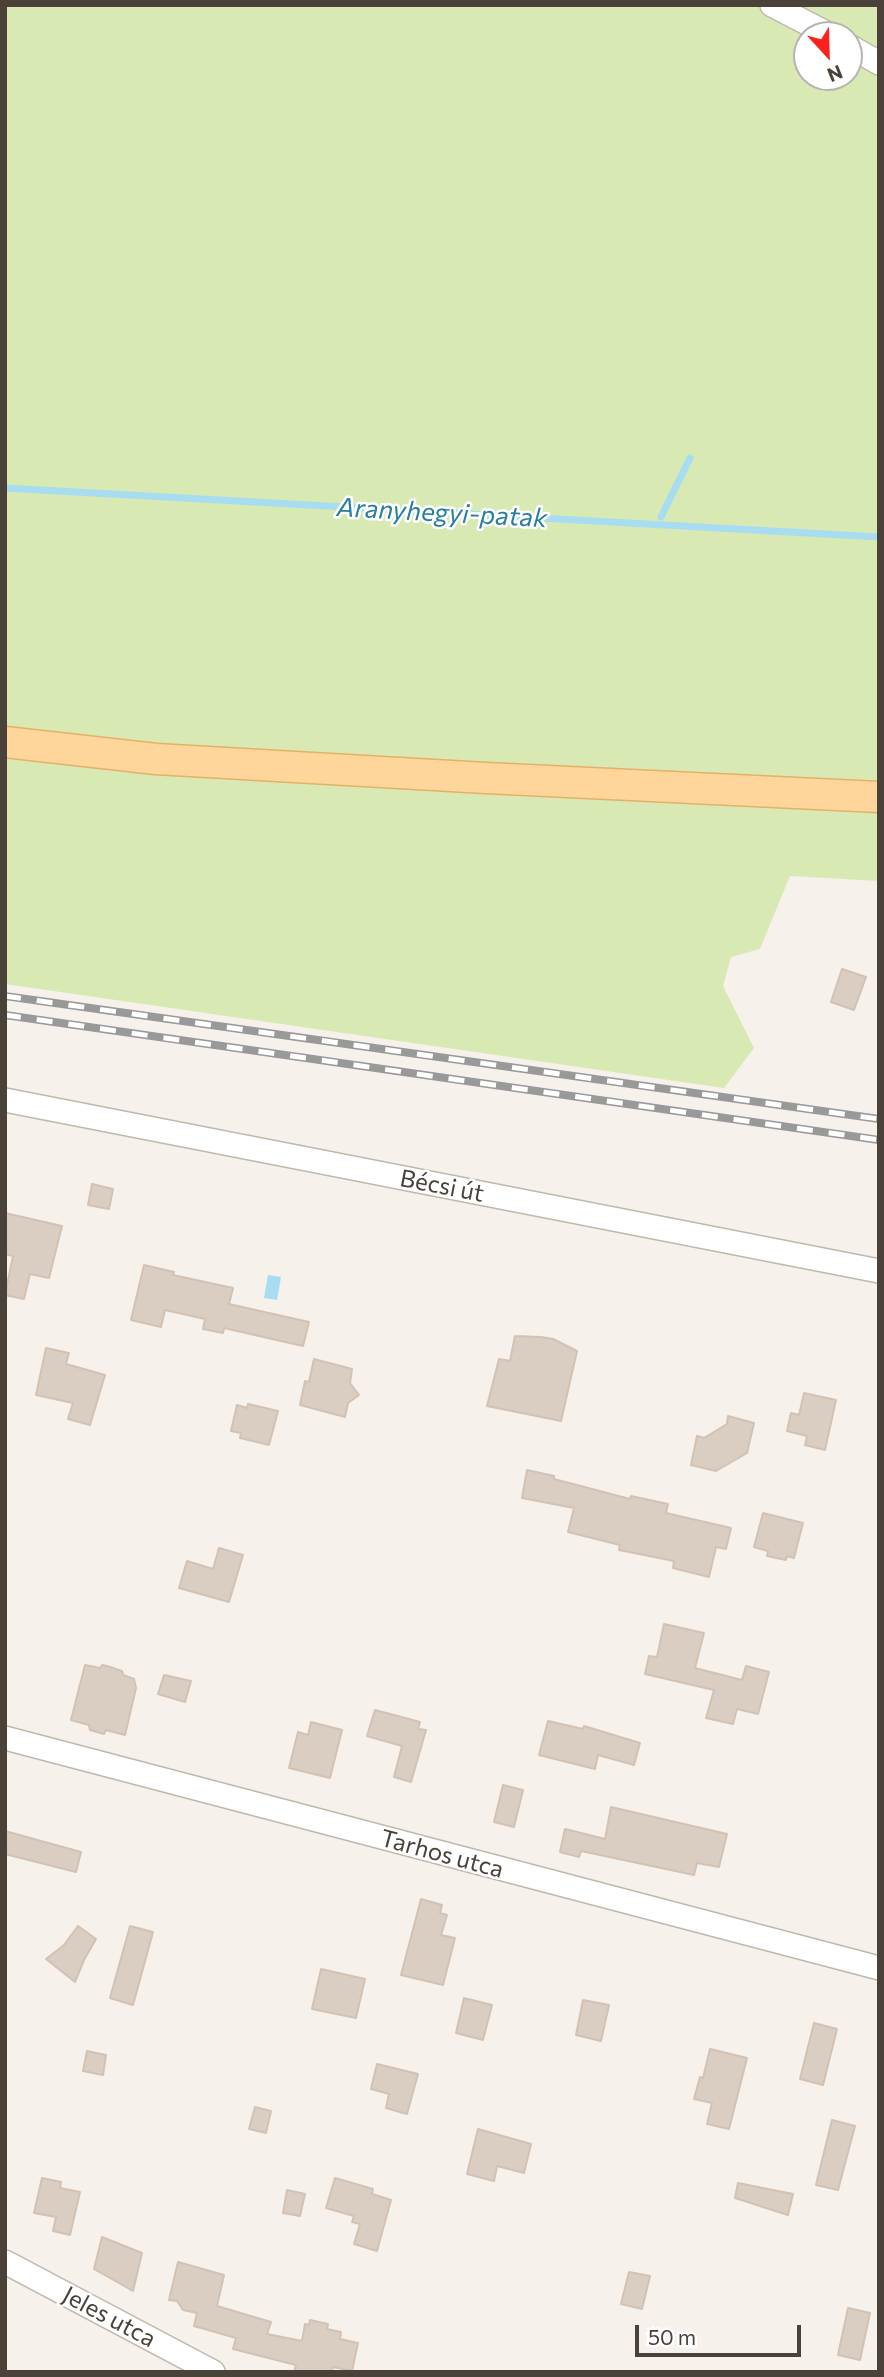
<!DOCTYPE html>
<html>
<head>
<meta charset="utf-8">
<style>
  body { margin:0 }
  #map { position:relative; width:884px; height:2377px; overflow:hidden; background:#f6f1eb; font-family:Commissioner,sans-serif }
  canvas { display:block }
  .frame { position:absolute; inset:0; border:7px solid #4a4139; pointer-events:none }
  .north { position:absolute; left:793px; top:21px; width:70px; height:70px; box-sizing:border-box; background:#fff; border:2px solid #b7b3b0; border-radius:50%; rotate:158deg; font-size:19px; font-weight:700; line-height:28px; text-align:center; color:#4a4139 }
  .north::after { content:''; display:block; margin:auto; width:24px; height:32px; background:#fb221d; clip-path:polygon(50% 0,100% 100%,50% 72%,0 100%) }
  .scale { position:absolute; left:635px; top:2325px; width:166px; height:32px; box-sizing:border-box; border:4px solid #4a4139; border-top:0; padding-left:9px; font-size:21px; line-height:24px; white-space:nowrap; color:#4a4139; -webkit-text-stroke:5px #fff; paint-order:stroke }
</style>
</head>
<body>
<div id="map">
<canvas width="884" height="2377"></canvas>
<div class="frame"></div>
<div class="north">N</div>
<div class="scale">50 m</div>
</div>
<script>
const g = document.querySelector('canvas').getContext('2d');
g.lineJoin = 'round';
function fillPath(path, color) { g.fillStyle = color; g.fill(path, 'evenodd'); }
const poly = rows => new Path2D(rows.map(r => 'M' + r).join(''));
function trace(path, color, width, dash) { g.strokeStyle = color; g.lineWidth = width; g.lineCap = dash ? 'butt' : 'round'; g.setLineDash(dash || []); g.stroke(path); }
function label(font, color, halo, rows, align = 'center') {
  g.font = font + ' Commissioner,sans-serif'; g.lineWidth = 5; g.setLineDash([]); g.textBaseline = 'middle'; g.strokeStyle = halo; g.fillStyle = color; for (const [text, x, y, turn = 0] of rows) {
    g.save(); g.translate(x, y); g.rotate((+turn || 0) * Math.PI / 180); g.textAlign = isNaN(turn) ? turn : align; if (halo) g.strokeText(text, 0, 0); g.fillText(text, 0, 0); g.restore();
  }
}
const green = poly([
  [5,5,879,5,879,881,790,876,760,949,731,957,723,986,754,1048,724,1088,5,984],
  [807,35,849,35,849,77,807,77]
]);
const water = poly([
  [268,1275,281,1277,277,1300,264,1298]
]);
const stream = poly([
  [5,488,879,537],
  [661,517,690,458]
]);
const building = poly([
  [842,969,866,977,854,1010,831,1002,842,969],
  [92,1184,113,1189,109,1209,88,1205,92,1184],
  [5,1213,62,1226,49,1278,30,1274,24,1299,5,1295,13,1256,5,1254,5,1213],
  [144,1265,174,1272,173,1275,233,1288,229,1304,309,1322,303,1346,224,1328,223,1333,203,1329,205,1319,165,1310,161,1327,131,1320,144,1265],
  [515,1336,541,1337,553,1339,577,1351,561,1421,487,1406,499,1359,510,1361,515,1336],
  [46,1348,69,1353,66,1364,105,1375,90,1425,68,1419,73,1403,36,1395,46,1348],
  [314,1359,352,1369,350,1383,359,1395,348,1403,345,1417,300,1405,305,1381,309,1382,314,1359],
  [804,1393,836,1400,825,1450,805,1445,807,1436,787,1431,791,1413,799,1415,804,1393],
  [248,1404,278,1411,269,1445,240,1438,241,1433,231,1431,237,1405,247,1408,248,1404],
  [728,1416,754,1423,747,1453,716,1471,691,1465,697,1436,704,1438,727,1424,728,1416],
  [527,1470,554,1476,554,1479,630,1499,631,1496,668,1504,666,1513,731,1528,726,1549,716,1547,709,1577,673,1568,674,1561,619,1550,620,1545,568,1532,574,1508,522,1498,527,1470],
  [763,1513,803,1523,794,1558,787,1556,786,1560,767,1556,768,1551,754,1547,763,1513],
  [219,1548,243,1555,229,1602,179,1588,187,1561,213,1569,219,1548],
  [664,1624,704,1633,695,1668,742,1680,746,1666,769,1672,758,1714,737,1709,733,1724,706,1718,714,1690,645,1674,649,1656,657,1657,664,1624],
  [85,1665,100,1668,102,1665,107,1666,122,1671,123,1675,134,1679,136,1688,125,1735,106,1730,104,1734,90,1730,89,1725,71,1720,85,1665],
  [164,1675,191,1681,185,1702,158,1694,164,1675],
  [375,1710,420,1722,418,1729,426,1730,411,1782,394,1777,402,1746,367,1736,375,1710],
  [548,1721,583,1729,584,1726,640,1743,634,1765,598,1755,595,1769,539,1755,548,1721],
  [311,1722,342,1730,330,1778,289,1768,298,1732,308,1735,311,1722],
  [503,1785,523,1790,514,1827,494,1822,503,1785],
  [611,1807,727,1834,719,1867,697,1863,694,1875,581,1851,579,1857,560,1852,565,1829,605,1839,611,1807],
  [5,1831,81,1852,76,1872,5,1854,5,1831],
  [421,1899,442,1905,440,1913,447,1915,441,1935,455,1938,443,1985,401,1975,421,1899],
  [78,1926,96,1939,84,1960,75,1982,46,1959,64,1945,78,1926],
  [130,1926,153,1932,133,2005,110,1998,130,1926],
  [321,1969,365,1979,356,2018,312,2009,321,1969],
  [464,1998,492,2005,483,2040,456,2033,464,1998],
  [583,2000,609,2005,601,2041,576,2035,583,2000],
  [814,2023,837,2029,823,2085,800,2079,814,2023],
  [710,2049,747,2058,729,2129,707,2124,712,2103,694,2099,700,2077,703,2078,710,2049],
  [87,2051,106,2055,103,2075,83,2071,87,2051],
  [377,2064,418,2074,407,2114,386,2108,389,2094,371,2089,377,2064],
  [255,2107,271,2111,266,2133,249,2129,255,2107],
  [832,2120,855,2126,838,2190,816,2185,832,2120],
  [478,2129,531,2144,524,2173,497,2166,494,2181,467,2174,478,2129],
  [42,2178,61,2182,60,2188,80,2192,70,2235,53,2231,56,2217,34,2213,42,2178],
  [335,2178,373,2189,372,2194,391,2200,377,2251,354,2244,360,2224,352,2222,354,2216,326,2208,335,2178],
  [738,2183,793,2194,788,2215,735,2198,738,2183],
  [287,2190,305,2194,300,2216,283,2213,287,2190],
  [102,2237,142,2253,133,2291,94,2269,102,2237],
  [178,2262,224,2275,217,2306,271,2322,267,2334,302,2341,305,2324,309,2325,310,2320,328,2324,327,2329,341,2332,340,2339,358,2343,352,2371,333,2367,332,2372,294,2372,296,2365,233,2349,236,2338,194,2326,197,2313,183,2310,177,2301,169,2300,178,2262],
  [629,2272,650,2276,642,2309,621,2304,629,2272],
  [848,2308,870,2313,860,2360,838,2355,848,2308]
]);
const minor = poly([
  [772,5,830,35],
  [849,46,879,63],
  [5,1100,879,1271],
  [5,1738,879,1968],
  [5,2262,213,2372]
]);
const major = poly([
  [5,742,156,759,486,778,879,797]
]);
const rail = poly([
  [5,996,879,1119],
  [5,1015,879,1140]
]);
const streetNames = [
  ["Bécsi út",442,1186,11],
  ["Tarhos utca",442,1854,15],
  ["Jeles utca",109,2317,28]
];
const waterNames = [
  ["Aranyhegyi-patak",442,513,3]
];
fillPath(green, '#d8e9b4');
fillPath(water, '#a8ddf1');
trace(stream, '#a8ddf1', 7);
fillPath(building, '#dacec3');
trace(building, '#d2c2b3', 2);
trace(minor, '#c1b8ad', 26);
trace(major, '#e5b069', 33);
trace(minor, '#fff', 23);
trace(major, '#fed59b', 30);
trace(rail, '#999', 8);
trace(rail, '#fff', 5, [16]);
label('24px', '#4a4139', '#fff', streetNames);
label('italic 26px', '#2a7d9f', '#fff', waterNames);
</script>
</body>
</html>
